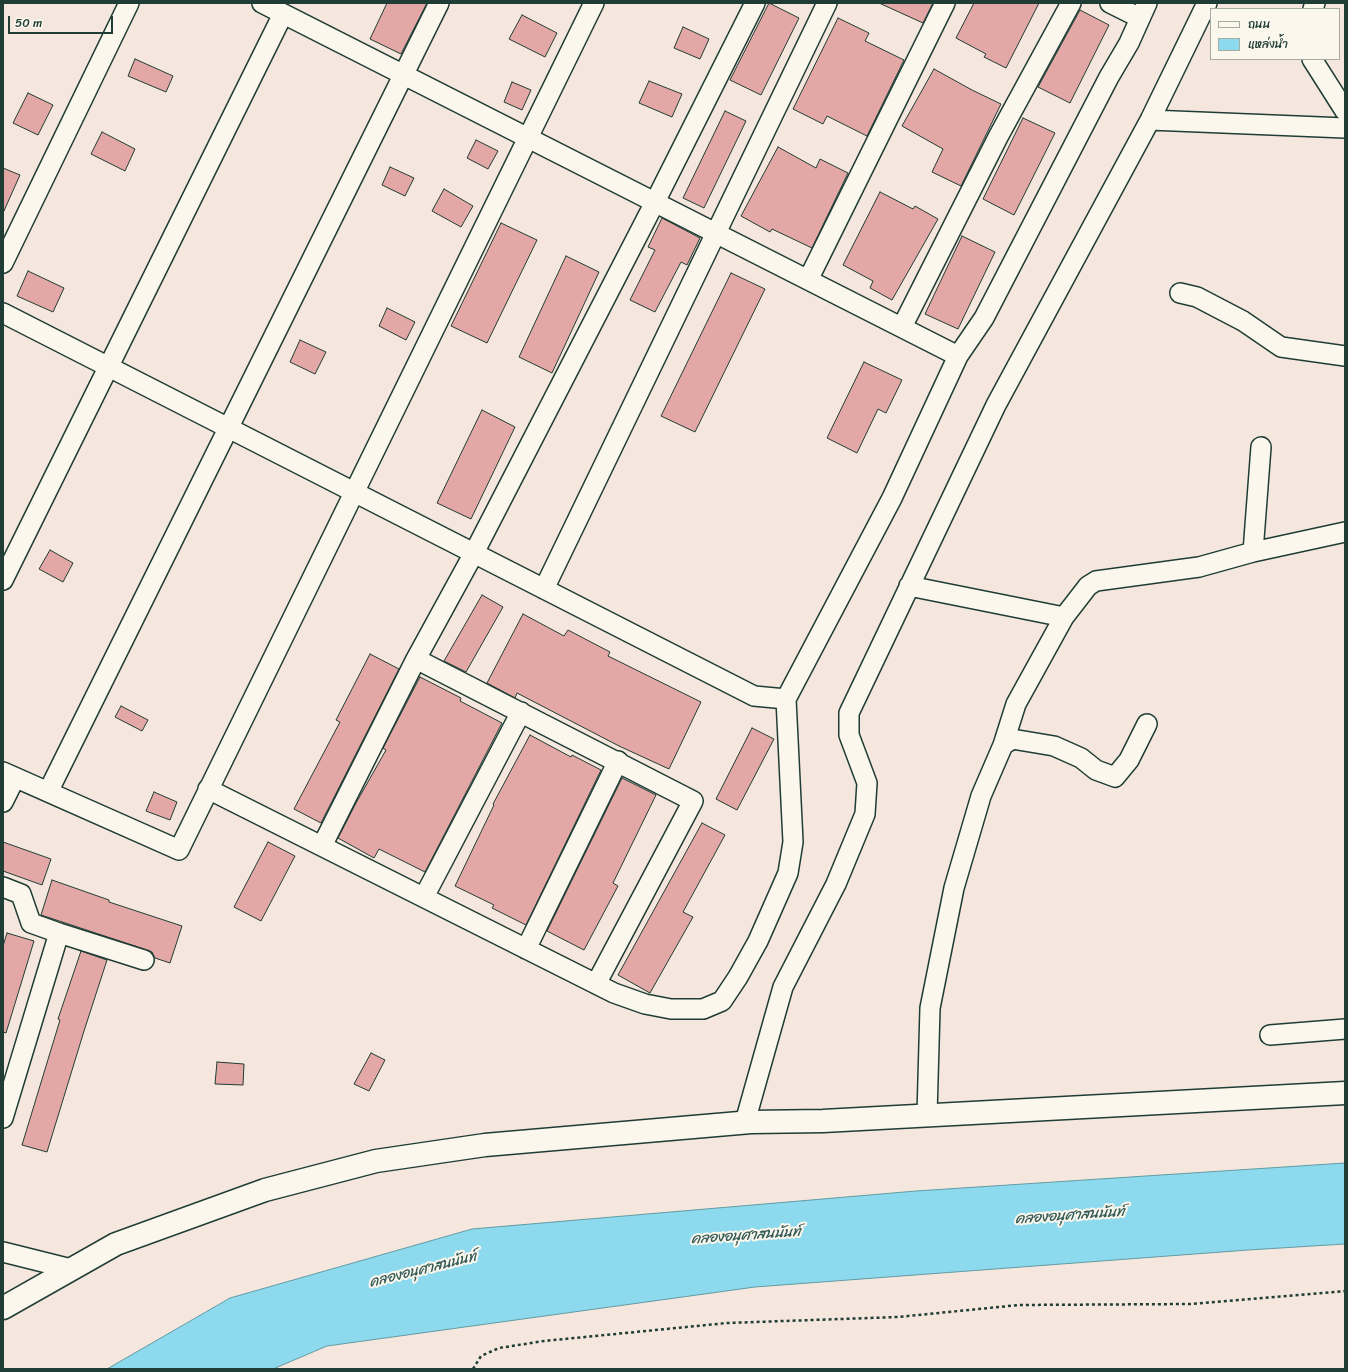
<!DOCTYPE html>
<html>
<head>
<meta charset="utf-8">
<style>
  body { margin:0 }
  #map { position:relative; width:1348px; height:1372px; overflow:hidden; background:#f6e7de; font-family:Sriracha,"Playpen Sans Thai",sans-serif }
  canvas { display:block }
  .frame { position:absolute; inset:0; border:4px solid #1f3d34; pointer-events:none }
  .legend { position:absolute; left:1210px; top:8px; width:130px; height:52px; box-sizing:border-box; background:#fbf7ec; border:1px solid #a3ada2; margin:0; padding:5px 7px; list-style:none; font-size:12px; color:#1f3d34 }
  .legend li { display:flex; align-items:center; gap:8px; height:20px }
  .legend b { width:20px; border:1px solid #a3ada2 }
  .scale { position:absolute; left:8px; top:16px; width:105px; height:18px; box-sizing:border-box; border:2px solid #1f3d34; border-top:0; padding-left:5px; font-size:12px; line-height:14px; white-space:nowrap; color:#1f3d34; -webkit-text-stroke:3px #fbf7ec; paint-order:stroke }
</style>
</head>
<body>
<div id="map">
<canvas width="1348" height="1372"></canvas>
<div class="frame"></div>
<ul class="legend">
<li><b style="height:5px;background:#fbf7ec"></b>ถนน</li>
<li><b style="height:11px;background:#8dd9ed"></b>แหล่งน้ำ</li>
</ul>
<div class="scale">50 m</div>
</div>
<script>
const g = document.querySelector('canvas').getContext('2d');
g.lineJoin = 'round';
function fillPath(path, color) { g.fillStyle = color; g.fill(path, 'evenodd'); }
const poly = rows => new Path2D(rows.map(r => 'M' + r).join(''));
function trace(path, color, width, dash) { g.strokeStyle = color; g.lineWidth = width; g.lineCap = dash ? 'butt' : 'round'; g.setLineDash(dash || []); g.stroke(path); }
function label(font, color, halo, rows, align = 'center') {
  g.font = font + ' Sriracha,"Playpen Sans Thai",sans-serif'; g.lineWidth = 4; g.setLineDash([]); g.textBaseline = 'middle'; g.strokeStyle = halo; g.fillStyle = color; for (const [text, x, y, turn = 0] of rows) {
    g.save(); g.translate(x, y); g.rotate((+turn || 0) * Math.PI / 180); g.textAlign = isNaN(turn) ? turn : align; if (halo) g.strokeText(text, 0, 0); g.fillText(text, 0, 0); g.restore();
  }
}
const water = poly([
  [1345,1163,1345,1244,1248,1250,755,1287,327,1346,273,1369,107,1369,230,1298,472,1229,916,1191,1345,1163]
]);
const building = poly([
  [387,3,427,3,401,54,370,39,387,3],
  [769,3,799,18,761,95,730,80,769,3],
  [879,3,933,3,923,23,879,3],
  [974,3,1039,3,1006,68,984,57,986,54,956,38,974,3],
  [1080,10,1109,25,1070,103,1038,87,1080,10],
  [522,15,557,33,545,57,509,39,522,15],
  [838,18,869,33,865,41,904,60,867,136,827,116,823,124,793,109,838,18],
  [683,27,709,39,700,59,674,48,683,27],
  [135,59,173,76,166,92,128,76,135,59],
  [934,69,972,90,1001,104,961,186,932,172,943,149,902,126,934,69],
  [649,81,682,94,672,117,639,103,649,81],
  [512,82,531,90,522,110,504,102,512,82],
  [28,93,53,105,38,135,13,123,28,93],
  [725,111,746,121,704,208,683,198,725,111],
  [1023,118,1055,133,1014,215,983,199,1023,118],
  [102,132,135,149,125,171,91,154,102,132],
  [476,140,498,151,488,169,467,158,476,140],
  [778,147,816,168,820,159,848,173,812,248,772,229,770,232,741,216,778,147],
  [390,167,414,178,405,196,382,185,390,167],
  [3,168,20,175,3,213,3,168],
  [444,189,473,206,461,227,432,211,444,189],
  [880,192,913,209,915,206,938,219,892,300,870,288,873,281,843,265,880,192],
  [662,218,700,238,687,265,681,262,655,312,630,300,655,250,648,247,662,218],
  [501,223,537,240,487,343,451,326,501,223],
  [962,236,995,252,958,329,925,314,962,236],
  [566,256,599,272,552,373,519,357,566,256],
  [28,271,64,288,53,312,17,296,28,271],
  [731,273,765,289,695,432,661,416,731,273],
  [387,308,415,322,406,340,379,326,387,308],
  [300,340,326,352,315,374,290,362,300,340],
  [864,362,902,380,886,413,878,409,857,453,827,438,864,362],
  [482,410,515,427,471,519,437,503,482,410],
  [50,550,73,563,63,582,39,569,50,550],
  [482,595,503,607,466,672,444,661,482,595],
  [523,614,564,636,568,630,610,652,608,656,701,702,669,769,619,746,517,693,515,698,487,683,523,614],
  [370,654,399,669,321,823,294,809,340,722,336,720,370,654],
  [420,677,461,698,460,701,502,723,425,872,379,849,374,858,338,838,356,803,386,750,383,748,420,677],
  [121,706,148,720,142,731,115,717,121,706],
  [752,728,774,739,737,810,716,799,752,728],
  [530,735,571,757,572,755,601,770,526,925,492,908,494,905,455,886,494,805,493,804,530,735],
  [622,778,656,795,613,883,618,886,584,950,547,931,622,778],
  [154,792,177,802,170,820,146,811,154,792],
  [702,823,725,835,683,912,693,917,650,993,618,975,702,823],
  [3,842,51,859,42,885,3,871,3,842],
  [268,842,295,856,261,921,234,907,268,842],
  [52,880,109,900,109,902,182,926,170,963,155,958,152,952,147,950,41,915,52,880],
  [7,933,34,941,6,1033,3,1032,3,946,7,933],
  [81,951,107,960,84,1031,47,1152,22,1145,60,1020,58,1019,81,951],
  [371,1053,385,1060,369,1091,354,1084,371,1053],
  [217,1062,244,1064,243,1085,215,1084,217,1062]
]);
const path = poly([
  [473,1369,481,1356,499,1348,544,1341,727,1323,898,1317,1019,1305,1190,1304,1345,1291]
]);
const minor = poly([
  [262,3,958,356],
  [1110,3,1140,18],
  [1313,9,1315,3],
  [1312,59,1345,111],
  [1150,120,1345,128],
  [3,263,129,3],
  [808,280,945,3],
  [1180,293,1197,297,1243,321,1281,347,1345,356],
  [3,313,754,696,786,699],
  [902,327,998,137,1071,3],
  [1253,552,1261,447],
  [3,580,283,14],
  [909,586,1064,617,1088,586,1096,581,1199,567,1253,552,1345,532],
  [544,589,827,3],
  [416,659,693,801,596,984],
  [1003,745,1016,704,1064,617],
  [3,772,179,850,594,3],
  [208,789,614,993,645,1004,671,1009,703,1009,722,1001,738,977,758,941,788,873,793,842,786,699,892,498,958,356,984,318,1109,77,1129,43,1147,3],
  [48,792,439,3],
  [3,802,15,778],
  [322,846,416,659,474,553,655,202,755,3],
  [3,887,21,894,31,923,59,933,144,960],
  [424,897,521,712],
  [526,949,618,761],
  [1270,1035,1345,1029],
  [927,1115,930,1008,954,888,981,796,1003,745,1012,739,1054,746,1081,758,1096,770,1115,777,1129,760,1147,724],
  [3,1118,59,933],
  [745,1122,783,987,836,884,865,814,867,783,849,735,849,713,996,405,1150,120,1207,3],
  [3,1252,71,1269]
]);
const major = poly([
  [3,1308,116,1244,265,1190,376,1161,485,1145,751,1122,823,1121,1345,1093]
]);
const waterNames = [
  ["คลองอนุศาสนนันท์",1070,1216,-4],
  ["คลองอนุศาสนนันท์",746,1236,-4],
  ["คลองอนุศาสนนันท์",423,1270,-14]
];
fillPath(water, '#8dd9ed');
trace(water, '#619ba3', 1);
fillPath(building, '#e3a8a6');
trace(building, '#1f3d34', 1);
trace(minor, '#1f3d34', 22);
trace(major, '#1f3d34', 25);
trace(path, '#1f3d34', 2.5, [3, 3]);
trace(minor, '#fbf7ec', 19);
trace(major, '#fbf7ec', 22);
label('italic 14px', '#355c59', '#fbf7ec', waterNames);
</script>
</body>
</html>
